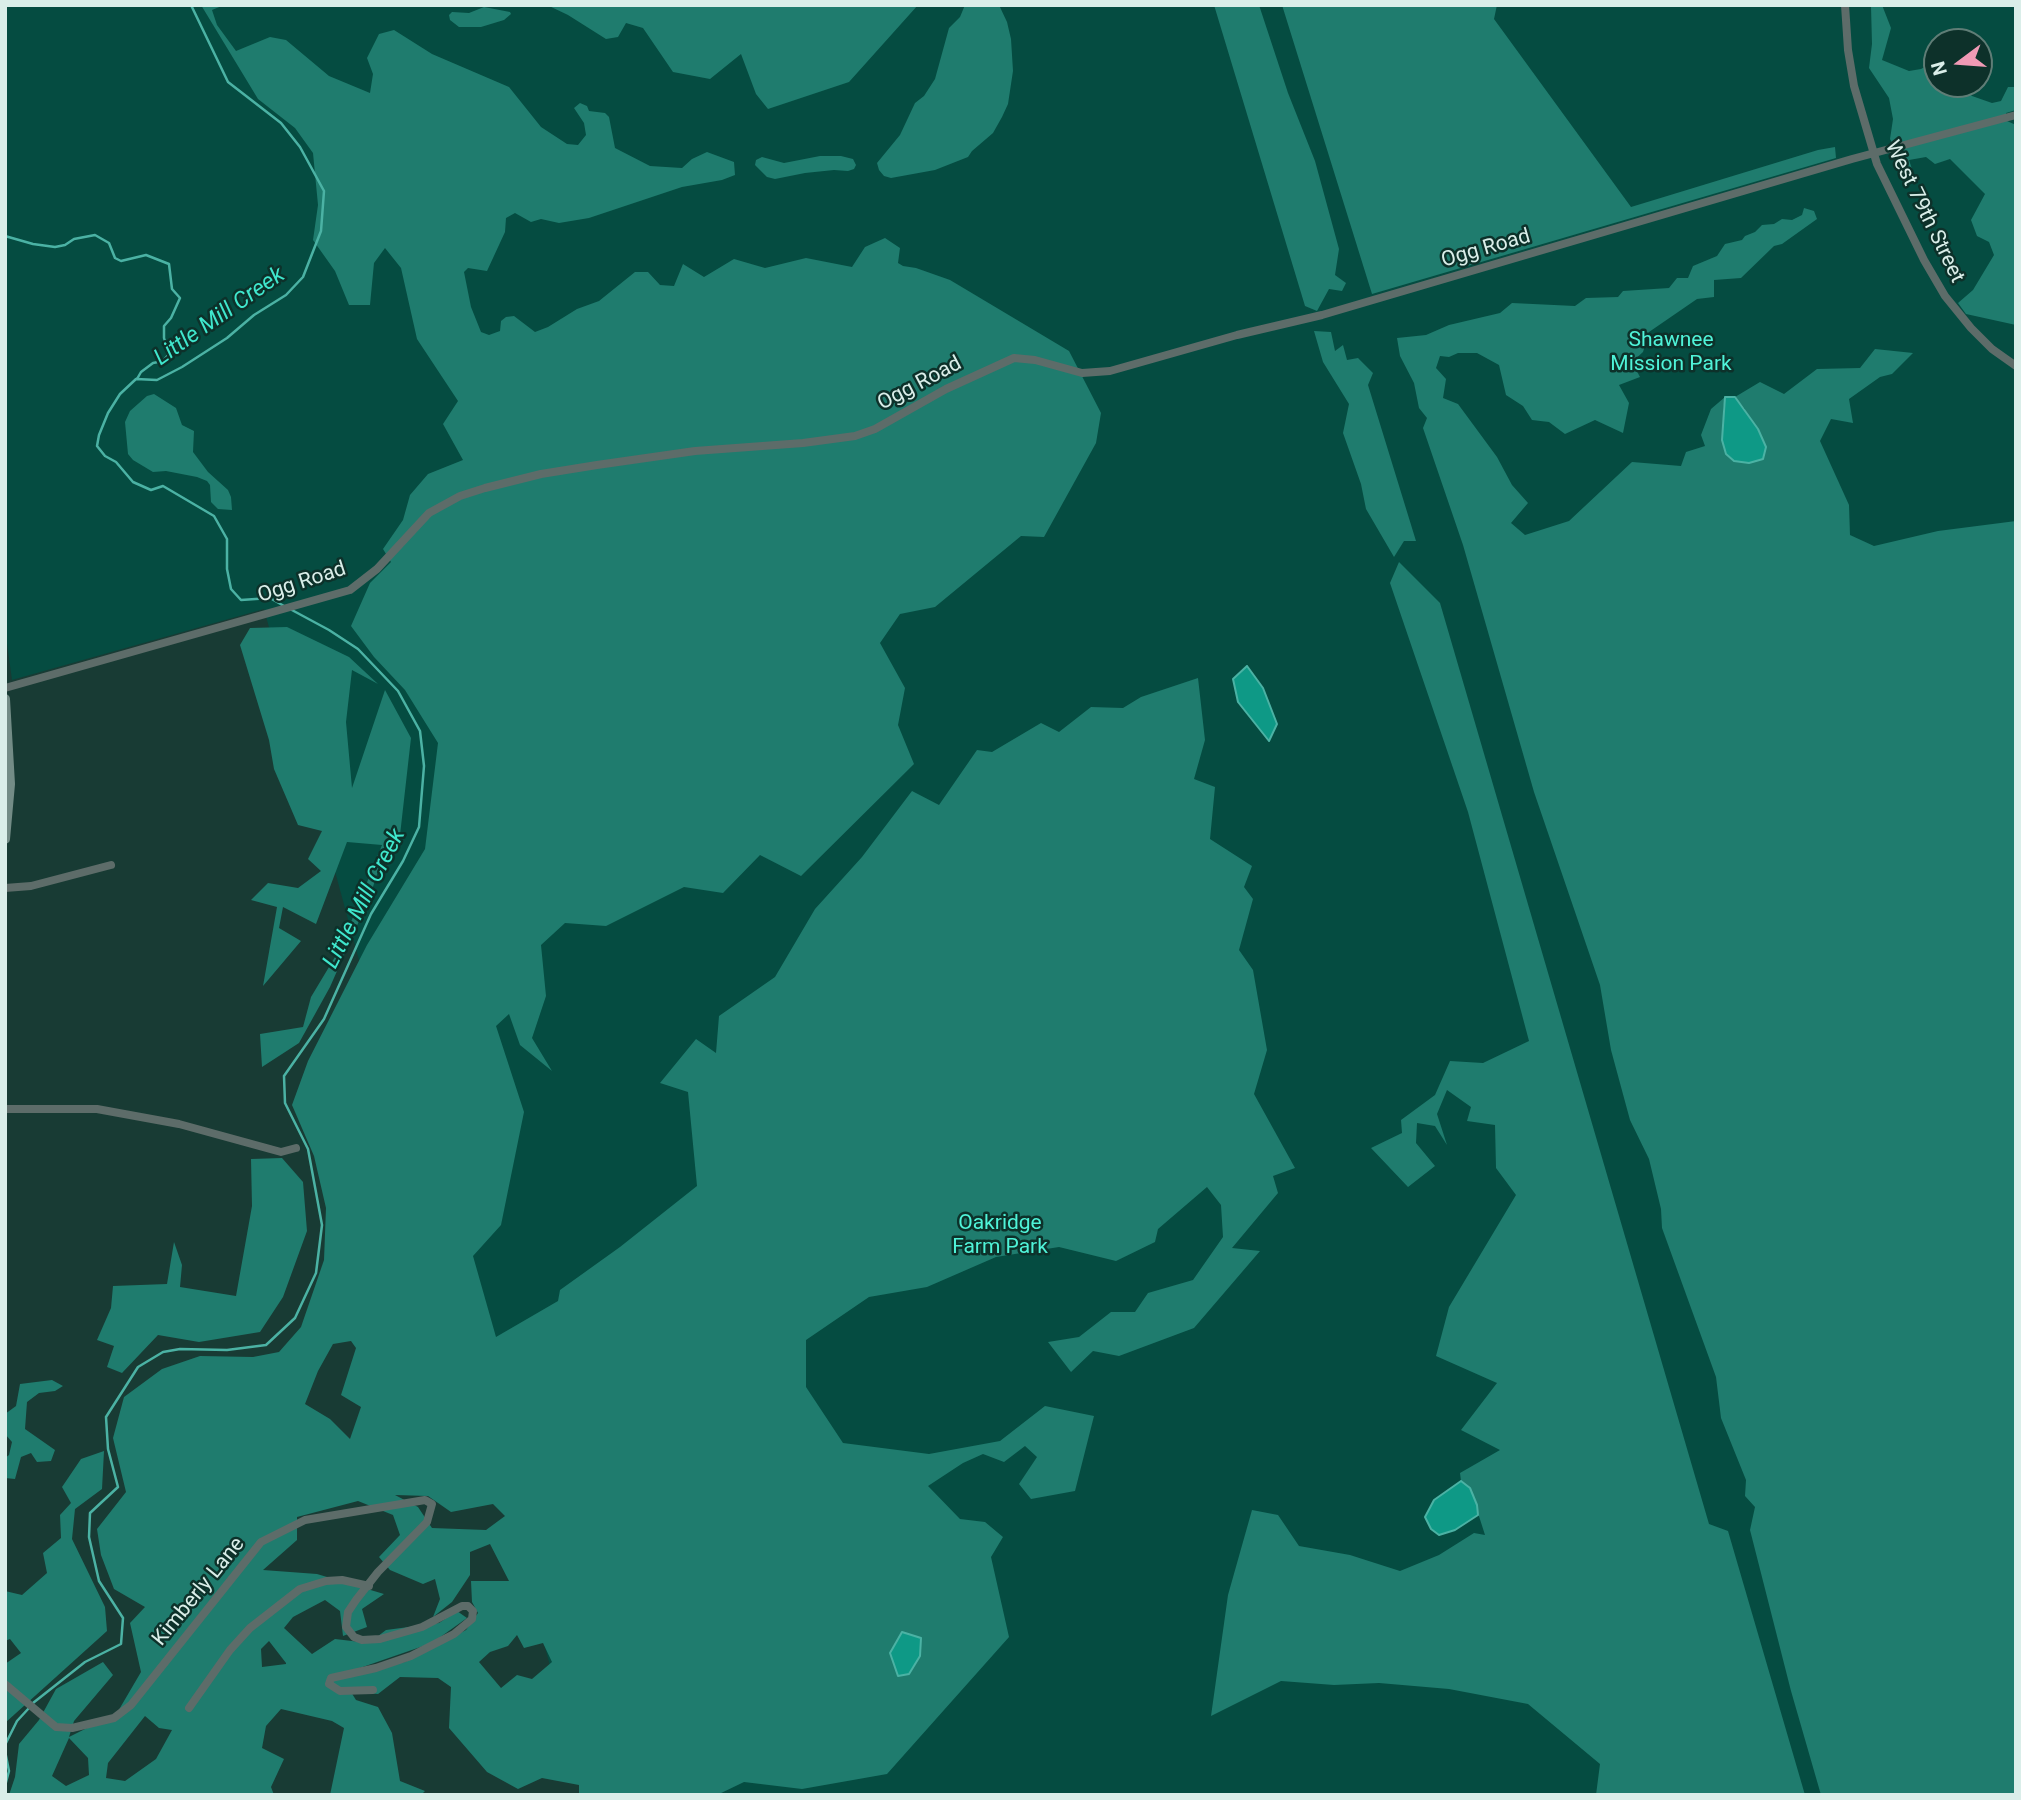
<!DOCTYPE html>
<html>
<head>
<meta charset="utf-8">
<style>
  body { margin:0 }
  #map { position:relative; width:2021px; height:1800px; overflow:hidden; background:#183b34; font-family:Roboto,sans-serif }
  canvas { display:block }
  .frame { position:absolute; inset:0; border:7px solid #daeee9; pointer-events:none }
  .north { position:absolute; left:1923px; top:28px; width:70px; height:70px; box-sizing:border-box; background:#0d312a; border:2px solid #5f7d76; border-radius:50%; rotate:254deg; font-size:19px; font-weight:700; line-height:28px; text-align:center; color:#daeee9 }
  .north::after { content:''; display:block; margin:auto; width:24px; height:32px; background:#f09ab5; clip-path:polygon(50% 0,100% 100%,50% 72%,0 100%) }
</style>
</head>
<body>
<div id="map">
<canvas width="2021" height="1800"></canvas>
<div class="frame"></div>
<div class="north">N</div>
</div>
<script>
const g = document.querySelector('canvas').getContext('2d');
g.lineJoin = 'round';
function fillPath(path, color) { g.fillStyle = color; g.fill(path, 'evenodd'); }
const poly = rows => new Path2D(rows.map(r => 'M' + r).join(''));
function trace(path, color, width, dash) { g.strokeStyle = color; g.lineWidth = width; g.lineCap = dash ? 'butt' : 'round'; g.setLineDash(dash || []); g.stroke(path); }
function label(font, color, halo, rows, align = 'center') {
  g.font = font + ' Roboto,sans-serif'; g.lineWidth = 5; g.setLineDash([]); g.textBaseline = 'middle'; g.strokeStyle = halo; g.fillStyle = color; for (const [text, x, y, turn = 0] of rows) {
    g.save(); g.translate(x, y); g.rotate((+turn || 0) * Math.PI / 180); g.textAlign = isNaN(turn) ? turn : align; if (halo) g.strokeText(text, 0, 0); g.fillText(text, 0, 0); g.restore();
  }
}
const green = poly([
  [5,5,2016,5,2016,1795,585,1795,264,609,12,680,5,629],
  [1937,42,1979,42,1979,84,1937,84]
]);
const forest = poly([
  [201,5,224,5,212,10,217,25,236,51,270,37,286,40,329,76,370,93,373,74,367,58,379,34,394,30,432,54,509,87,541,127,567,144,578,145,586,135,584,123,574,108,580,103,587,106,589,111,605,113,609,117,615,148,650,166,682,168,692,159,707,152,734,162,735,175,722,180,682,187,589,218,559,223,541,219,531,222,515,213,506,218,505,232,487,271,468,268,464,272,471,307,481,332,489,335,500,331,501,321,506,317,514,316,535,332,548,327,577,309,599,301,635,272,648,272,660,285,674,286,683,264,704,277,734,259,765,268,806,258,852,267,865,247,885,238,900,248,898,263,903,266,916,268,950,280,1069,351,1101,413,1096,443,1044,537,1021,536,935,607,900,614,880,643,905,688,898,725,914,764,801,876,760,855,723,893,684,887,606,926,565,923,541,945,546,996,532,1038,552,1071,520,1045,509,1014,496,1026,524,1112,501,1225,473,1256,496,1337,558,1301,560,1290,620,1247,697,1186,688,1092,660,1083,696,1039,716,1053,719,1016,775,977,815,909,862,857,912,791,939,805,977,750,992,752,1041,723,1059,732,1091,707,1123,708,1141,697,1198,678,1205,740,1194,779,1215,787,1210,839,1252,866,1244,887,1253,899,1239,950,1253,970,1267,1050,1254,1094,1295,1168,1273,1176,1278,1193,1232,1248,1260,1251,1194,1328,1119,1356,1093,1351,1071,1372,1048,1342,1079,1337,1111,1312,1135,1312,1148,1293,1193,1280,1223,1237,1221,1205,1207,1187,1158,1229,1155,1242,1116,1261,1059,1247,996,1257,927,1287,869,1297,806,1340,806,1387,843,1443,929,1454,1000,1441,1045,1406,1094,1416,1075,1491,1031,1499,1019,1484,1037,1457,1025,1446,1004,1462,983,1454,963,1463,928,1486,960,1519,985,1522,1003,1537,991,1557,1009,1637,887,1774,802,1789,744,1782,717,1795,579,1795,579,1785,542,1778,518,1789,487,1772,449,1728,451,1687,438,1678,400,1677,378,1694,351,1692,356,1700,378,1707,392,1733,400,1781,425,1791,421,1795,330,1795,344,1728,332,1721,281,1709,266,1726,262,1748,284,1759,271,1787,274,1795,9,1795,15,1777,19,1744,39,1720,56,1689,103,1662,113,1675,74,1721,69,1737,117,1713,141,1672,130,1623,145,1607,114,1589,101,1555,97,1529,126,1492,113,1438,124,1397,162,1369,200,1356,253,1357,279,1352,301,1327,324,1260,326,1208,314,1156,292,1105,308,1061,367,945,425,849,438,743,405,690,374,657,351,626,370,583,391,562,383,549,403,520,410,495,428,474,463,460,443,424,458,401,417,339,401,268,385,248,374,263,370,305,349,305,335,271,313,240,318,205,313,153,295,128,258,99],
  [351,1341,356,1348,341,1395,361,1407,350,1439,330,1419,305,1404,318,1371,333,1344],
  [395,1495,428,1496,451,1512,493,1504,505,1516,486,1530,432,1528,418,1507],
  [358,1501,393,1515,400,1535,379,1557,390,1570,423,1584,435,1579,440,1599,433,1617,452,1602,470,1575,470,1552,490,1544,509,1581,471,1581,472,1602,478,1613,466,1630,405,1662,354,1670,432,1643,467,1618,457,1611,439,1623,386,1630,369,1643,335,1639,312,1654,284,1628,293,1617,325,1600,340,1611,343,1636,367,1627,362,1609,384,1594,317,1574,263,1570,297,1540,297,1517],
  [517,1635,524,1648,543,1643,552,1662,532,1679,517,1675,501,1688,479,1662,490,1652,508,1646],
  [269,1641,286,1663,286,1664,262,1667,261,1649],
  [145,1716,159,1728,172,1730,156,1759,125,1781,106,1778,108,1763],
  [69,1738,88,1758,89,1775,66,1786,52,1776],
  [547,5,918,5,849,82,768,109,756,94,741,54,710,79,673,72,643,28,626,23,618,37,606,39,568,15],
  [965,5,999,5,1007,22,1011,39,1013,71,1008,104,1002,117,993,133,972,151,968,157,935,170,891,178,884,176,879,170,877,163,900,135,915,103,924,96,935,79,949,28,960,17],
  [1214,5,1259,5,1288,93,1315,161,1339,249,1335,275,1346,283,1342,291,1329,289,1317,311,1305,306],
  [1282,5,1497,5,1494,19,1631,207,1818,150,1835,147,1836,158,1372,294],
  [1882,5,1891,28,1882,60,1909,71,1921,69,1930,64,1937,67,1937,84,1960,84,1972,96,1992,103,2001,101,2008,87,2016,87,2016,110,2006,113,2007,121,2016,125,2016,325,1966,314,1958,303,1973,290,1994,255,1989,242,1977,236,1971,220,1985,194,1950,159,1935,164,1926,157,1909,160,1913,172,1902,181,1898,169,1899,156,1890,139,1893,119,1889,98,1869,68,1872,44,1871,6],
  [484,7,510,12,511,14,504,20,481,27,459,27,450,20,449,15,452,12,469,13],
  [820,156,841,156,853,159,856,165,854,169,848,171,834,170,805,173,775,179,767,177,755,165,756,160,762,157,784,163],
  [1804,208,1814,211,1817,219,1782,244,1774,246,1741,278,1714,280,1714,297,1697,299,1649,332,1643,352,1632,362,1640,377,1619,385,1629,403,1623,433,1595,420,1565,434,1549,422,1532,420,1523,406,1506,395,1499,365,1477,353,1458,353,1449,357,1440,356,1436,368,1446,379,1443,398,1458,404,1497,457,1512,485,1528,503,1511,523,1525,535,1569,521,1632,462,1681,466,1686,452,1705,446,1701,435,1711,409,1725,397,1723,411,1726,454,1734,461,1749,463,1745,409,1735,397,1760,382,1784,394,1817,369,1860,368,1875,349,1913,353,1892,374,1880,377,1849,399,1853,423,1831,419,1820,441,1849,505,1850,535,1874,546,1938,531,2016,521,2016,1795,1821,1795,1791,1691,1750,1530,1755,1507,1745,1496,1746,1480,1721,1418,1716,1377,1662,1228,1661,1209,1649,1159,1630,1120,1611,1050,1600,985,1534,792,1463,545,1423,428,1427,418,1419,408,1414,383,1400,356,1397,338,1426,335,1449,325,1500,313,1512,303,1575,306,1586,298,1618,297,1623,291,1669,288,1677,278,1688,278,1693,266,1717,256,1725,244,1742,240,1745,236,1755,232,1762,225,1774,224,1782,219,1792,220,1802,215],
  [1314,331,1331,332,1335,351,1343,345,1347,360,1358,358,1373,373,1368,385,1416,541,1404,541,1394,557,1366,509,1361,484,1343,433,1349,404,1323,362],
  [154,394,176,408,182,425,194,431,193,452,208,472,228,490,231,497,232,510,218,509,211,502,210,485,207,481,197,477,166,471,153,472,133,460,128,454,125,422,130,411,147,396],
  [1399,562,1440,603,1709,1524,1728,1531,1805,1795,1596,1795,1600,1764,1528,1704,1449,1689,1379,1683,1334,1685,1281,1681,1211,1716,1228,1595,1252,1510,1278,1515,1299,1546,1350,1555,1400,1571,1439,1555,1474,1533,1485,1535,1470,1488,1461,1481,1460,1473,1500,1450,1461,1430,1497,1383,1436,1356,1449,1307,1516,1195,1496,1168,1495,1125,1467,1121,1471,1107,1447,1090,1437,1114,1447,1145,1435,1126,1417,1123,1416,1143,1435,1166,1408,1187,1371,1148,1402,1133,1401,1120,1435,1095,1450,1061,1483,1063,1529,1041,1468,812,1390,583],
  [287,627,349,657,378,684,352,670,346,722,352,788,385,690,411,738,400,835,381,862,370,896,330,987,299,1043,262,1067,260,1034,303,1027,311,997,341,947,382,845,347,842,316,924,283,907,279,928,301,941,263,986,277,907,251,900,268,883,298,888,321,871,308,859,322,831,298,825,274,769,269,740,240,645,250,628],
  [282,1158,303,1182,307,1231,283,1297,260,1332,199,1342,158,1335,122,1373,107,1367,114,1346,97,1340,111,1308,113,1286,167,1284,174,1242,182,1265,180,1287,236,1296,252,1206,251,1159],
  [52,1380,63,1386,55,1391,39,1393,27,1402,25,1429,55,1450,51,1461,37,1462,31,1453,21,1457,15,1479,5,1478,5,1458,9,1455,12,1442,5,1434,5,1414,16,1406,20,1384],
  [104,1451,102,1489,75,1509,72,1539,105,1607,107,1631,5,1723,5,1664,21,1653,10,1639,5,1641,5,1591,22,1595,47,1573,43,1553,61,1538,60,1515,71,1503,62,1487,81,1459]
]);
const water = poly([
  [1725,397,1735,397,1758,429,1766,447,1763,459,1749,463,1734,461,1726,454,1722,440,1725,397],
  [1247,666,1263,688,1277,724,1269,741,1238,702,1233,679,1247,666],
  [1461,1481,1470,1488,1477,1505,1478,1515,1455,1530,1439,1535,1431,1529,1425,1517,1434,1500,1461,1481],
  [902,1632,921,1638,920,1656,909,1674,898,1676,890,1653,902,1632]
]);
const stream = poly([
  [191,5,228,82,281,123,300,147,324,191,321,231,303,277,286,295,254,315,227,338,182,367,157,380,136,379,120,394,108,413,99,435,97,446,105,456,116,462,133,482,151,490,163,486,214,516,227,539,227,569,231,589,241,600,270,598,284,606],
  [5,236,33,244,55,247,65,245,74,239,95,235,109,243,115,258,121,261,146,255,169,264,172,289,180,298,171,318,164,326,164,338,169,354,163,361,153,363,141,372,137,379],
  [33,1703,85,1662,121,1644,123,1618,99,1581,89,1537,90,1513,118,1487,108,1449,106,1417,138,1367,163,1352,180,1349,227,1350,266,1345,295,1318,316,1273,322,1225,308,1149,285,1103,284,1076,324,1019,371,914,403,861,419,827,424,766,420,731,398,691,358,649,329,630,290,609],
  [5,1745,17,1721,29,1708],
  [5,1751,9,1771,5,1786]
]);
const street = poly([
  [1845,5,1848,50,1854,86,1877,164,1924,260,1945,296,1971,328,1992,349,2016,366],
  [5,688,350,590,377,569,429,513,460,496,485,488,541,474,597,465,695,451,803,443,855,436,875,429,946,389,1014,358,1035,360,1082,373,1110,371,1237,335,1322,315,1852,159,2016,115],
  [5,888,31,886,111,865],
  [5,1109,97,1109,179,1124,281,1152,296,1148],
  [5,1684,56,1727,72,1728,114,1718,131,1705,261,1542,305,1520,425,1500,432,1504,427,1522,378,1572,356,1600,348,1612,346,1627,354,1637,362,1640,380,1639,422,1627,462,1606,468,1606,473,1611,472,1619,454,1634,411,1656,376,1668,331,1678,329,1684,340,1691,373,1690],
  [189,1708,230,1650,250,1628,300,1589,326,1581,342,1580,369,1586]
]);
const secondary = poly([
  [5,699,10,784,5,839]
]);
const streetNames = [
  ["West 79th Street",1924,212,64],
  ["Ogg Road",1486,249,-16],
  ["Ogg Road",920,384,-28],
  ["Ogg Road",302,583,-18],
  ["Kimberly Lane",199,1592,-51]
];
const parkNames = [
  ["Shawnee",1671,341],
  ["Mission Park",1671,365],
  ["Oakridge",1000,1224],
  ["Farm Park",1000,1248]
];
const waterNames = [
  ["Little Mill Creek",220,317,-35],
  ["Little Mill Creek",365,899,-63]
];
fillPath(green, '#054c41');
fillPath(forest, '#1f7c6e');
fillPath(water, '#0e9986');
trace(water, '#4bb2a4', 2);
trace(stream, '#4bb2a4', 2.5);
trace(street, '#5d6c69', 8);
trace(secondary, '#738c86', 10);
label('21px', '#daeee9', '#0d312a', streetNames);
label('21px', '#4ff3d8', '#0d312a', parkNames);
label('italic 23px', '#3fe7cd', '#0d312a', waterNames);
</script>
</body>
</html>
